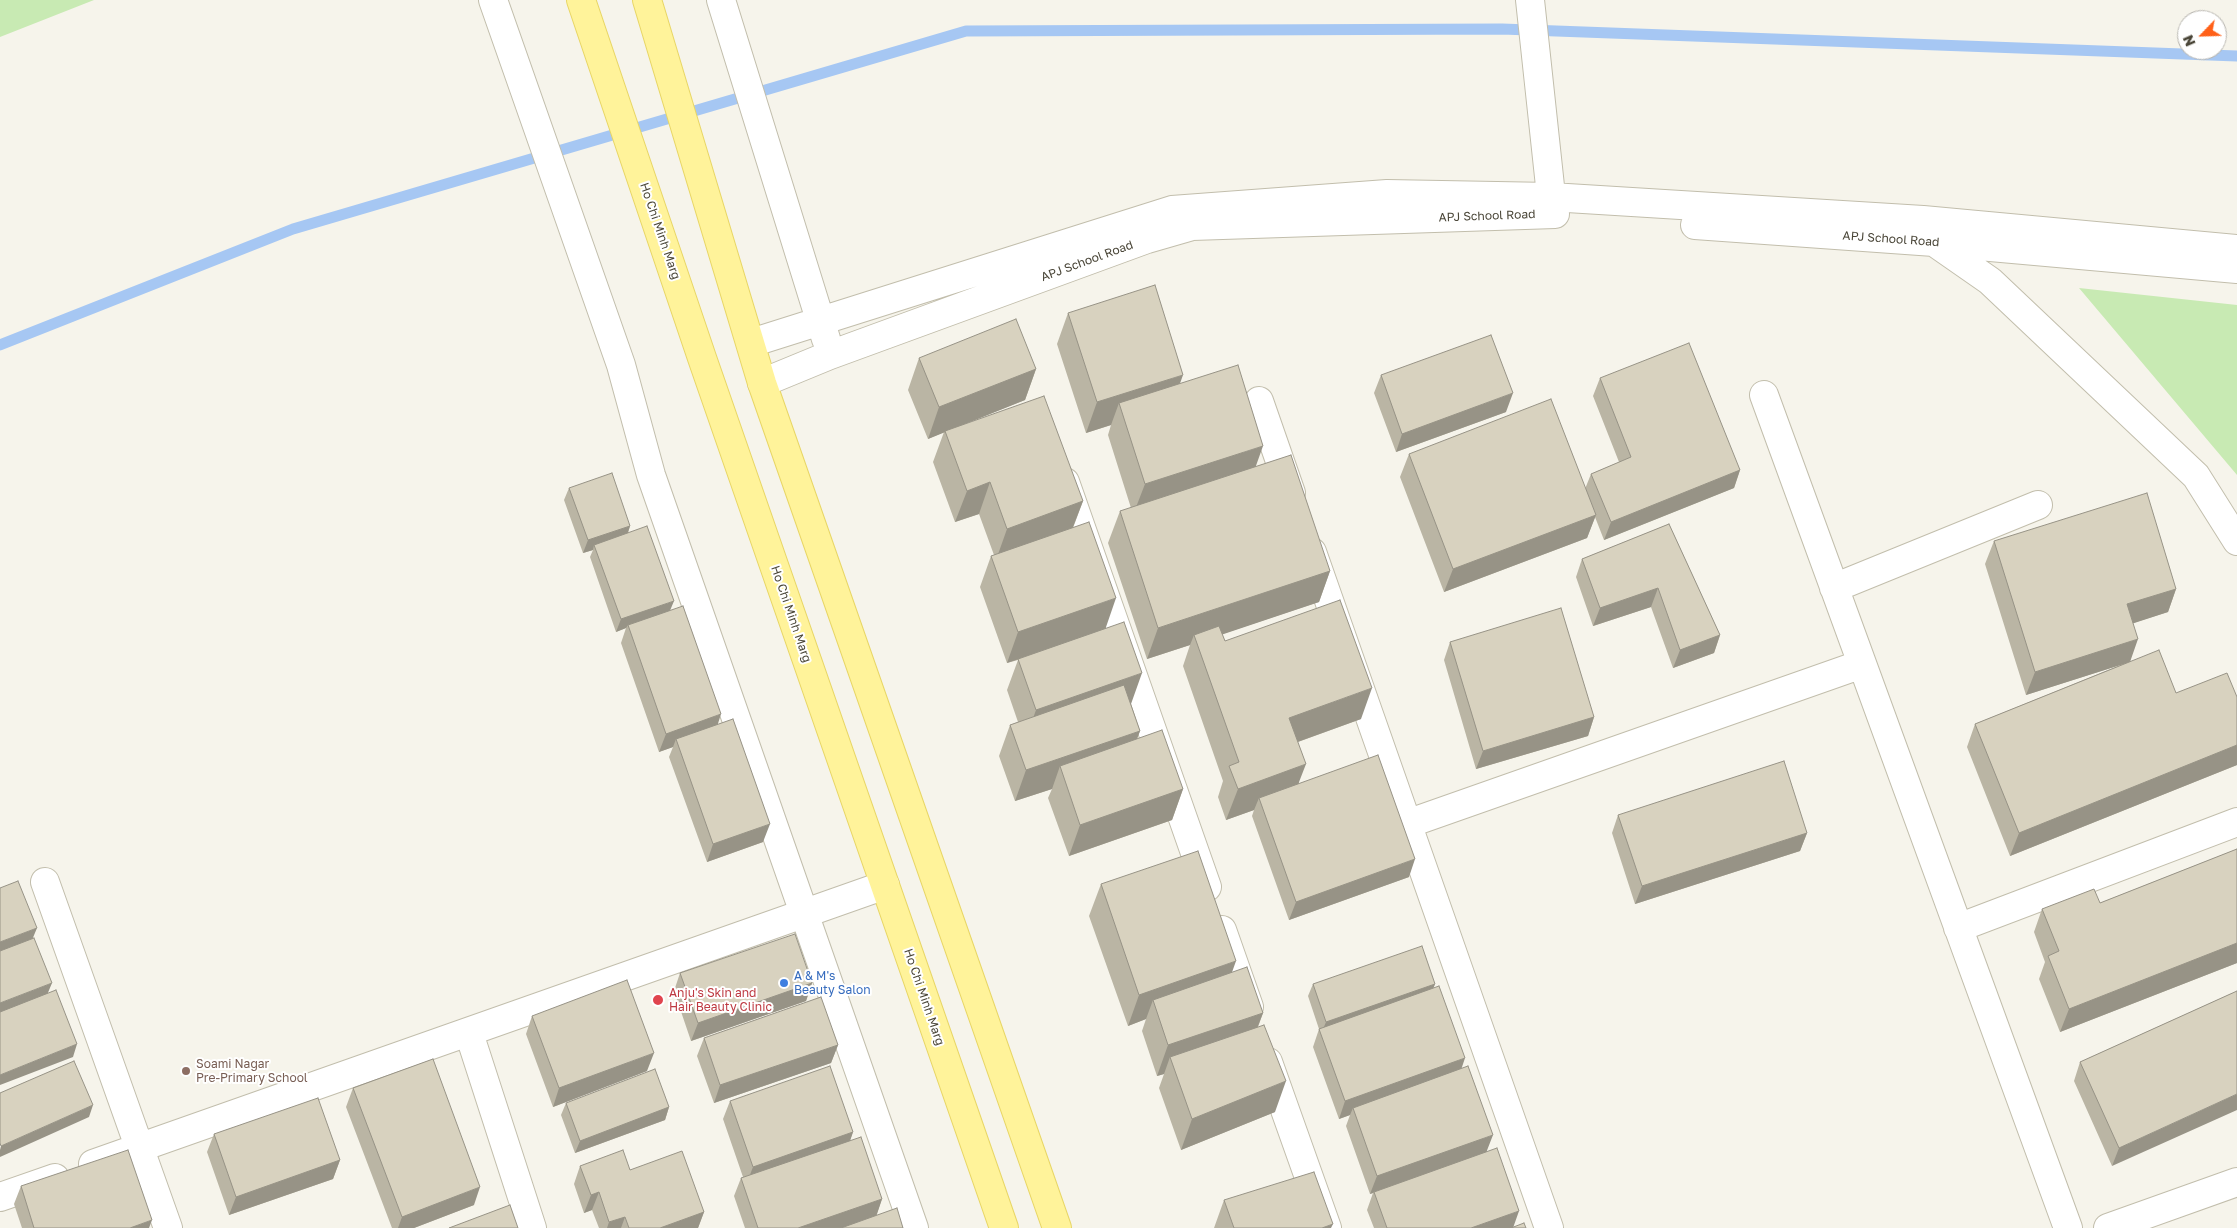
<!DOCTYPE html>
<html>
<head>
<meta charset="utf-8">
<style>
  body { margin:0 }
  #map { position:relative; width:2237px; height:1228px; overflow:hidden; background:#f6f4eb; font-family:"Golos Text",sans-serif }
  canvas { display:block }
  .north { position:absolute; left:2177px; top:10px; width:50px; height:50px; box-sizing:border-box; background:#fff; border:1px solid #b7b5af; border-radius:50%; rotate:246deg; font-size:14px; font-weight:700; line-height:20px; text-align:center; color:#4a4638 }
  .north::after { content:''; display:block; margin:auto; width:18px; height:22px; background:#ff6018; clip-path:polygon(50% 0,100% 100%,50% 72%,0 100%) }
</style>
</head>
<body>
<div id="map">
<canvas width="2237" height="1228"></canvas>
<div class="north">N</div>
</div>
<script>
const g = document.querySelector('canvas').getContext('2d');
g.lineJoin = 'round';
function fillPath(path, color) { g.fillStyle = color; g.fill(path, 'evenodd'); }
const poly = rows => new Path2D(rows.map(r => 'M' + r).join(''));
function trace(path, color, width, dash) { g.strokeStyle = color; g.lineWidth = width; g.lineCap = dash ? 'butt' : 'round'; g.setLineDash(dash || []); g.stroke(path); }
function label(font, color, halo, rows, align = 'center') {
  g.font = font + ' "Golos Text",sans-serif'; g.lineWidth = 4; g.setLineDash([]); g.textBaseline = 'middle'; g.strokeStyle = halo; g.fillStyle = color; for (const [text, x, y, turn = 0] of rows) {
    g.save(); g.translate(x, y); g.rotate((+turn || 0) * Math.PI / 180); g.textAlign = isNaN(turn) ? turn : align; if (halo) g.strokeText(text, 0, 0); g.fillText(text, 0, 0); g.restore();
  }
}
const green = poly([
  [0,0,94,0,0,37],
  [2079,288,2237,305,2237,475]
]);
const stream = poly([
  [0,345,293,229,966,31,1502,29,2237,56]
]);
const minor = poly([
  [493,0,621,365,651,475,914,1228],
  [721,0,826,339],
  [1530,0,1553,214],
  [1695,225,1934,242,2237,269],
  [1934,242,1990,281,2196,476,2237,541],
  [751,343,1172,210,1387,194,1551,197,1923,220,2237,249],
  [762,383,830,355,1147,239,1192,226,1555,214],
  [1764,395,2068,1228],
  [1259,401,1291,493],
  [1065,482,1207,887],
  [1312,552,1549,1228],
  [1834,588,2038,505],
  [1407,824,1862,664],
  [45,882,168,1228],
  [1958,928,2237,822],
  [1222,930,1249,1007],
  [469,1033,532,1228],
  [1268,1062,1327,1228],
  [93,1164,885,885],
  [0,1197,55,1178],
  [2108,1228,2237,1182]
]);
const major = poly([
  [581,0,702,358,1004,1228],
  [647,0,762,383,1057,1228]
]);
const wall = poly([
  [1068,313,1180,384,1256,466,1330,571,1319,602,1222,634,1225,641,1361,719,1298,742,1299,784,1409,877,1289,920,1252,816,1254,810,1226,820,1218,797,1223,781,1183,666,1190,645,1147,659,1108,543,1120,511,1131,508,1108,435,1111,425,1086,433,1057,344],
  [919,358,1036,369,1025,400,964,424,1083,501,1073,528,1140,731,1137,739,1183,789,1172,820,1069,856,1048,798,1052,789,1015,801,999,756,1010,725,1018,722,1007,690,1018,660,1007,663,980,587,991,556,994,555,979,514,955,522,933,462,944,432,928,439,908,390],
  [1381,375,1506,412,1396,452,1374,393],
  [1600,378,1740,470,1734,488,1604,540,1595,517,1587,538,1444,592,1400,477,1409,454,1585,489,1591,474,1619,462,1593,396],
  [569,488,630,526,628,533,670,611,718,724,763,842,707,862,669,757,673,747,659,752,621,643,626,628,616,632,590,557,593,550,583,553,564,500],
  [1669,524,1720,635,1714,653,1673,668,1651,607,1593,626,1576,577,1582,559],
  [1994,541,2176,589,2168,612,2133,623,2130,662,2176,693,2237,697,2237,765,2010,856,1967,747,1975,724,2123,664,2026,695,1985,564],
  [1450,642,1594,717,1588,736,1476,769,1444,660],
  [1618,815,1807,833,1800,851,1635,904,1612,833],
  [2237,849,2237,963,2060,1032,2039,979,2045,962,2034,932,2042,909,2100,903],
  [1101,884,1232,973,1263,1013,1258,1027,1275,1112,1181,1150,1159,1088,1164,1074,1157,1076,1142,1031,1146,1019,1128,1026,1089,916],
  [680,973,812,983,806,1001,691,1041,674,991],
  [1313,984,1435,984,1433,988,1461,1069,1487,1151,1513,1227,1526,1228,1374,1228,1367,1210,1373,1193,1370,1194,1346,1126,1350,1115,1339,1119,1313,1047,1319,1029,1308,996],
  [2237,991,2112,1166,2074,1081,2080,1062],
  [532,1016,647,1071,553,1107,526,1034],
  [704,1038,838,1045,831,1063,714,1103,697,1056],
  [353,1088,474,1205,414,1228,392,1228,346,1107],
  [730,1101,853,1132,850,1140,882,1199,876,1216,903,1228,745,1228,734,1196,741,1178,743,1177,723,1119],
  [566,1103,669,1107,665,1120,575,1153,561,1115],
  [214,1134,340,1160,333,1179,229,1215,207,1152],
  [580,1166,630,1170,704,1212,698,1228,599,1228,592,1210,584,1213,574,1184],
  [21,1186,149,1228,22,1228,14,1204],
  [1224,1200,1331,1228,1214,1228]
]);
const shadedWall = poly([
  [1036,369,1025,400,928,439,939,407],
  [1183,375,1172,406,1119,403,1111,425,1086,433,1097,402],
  [1513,393,1506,412,1396,452,1402,434],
  [1263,446,1252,477,1133,515,1145,484],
  [1740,470,1734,488,1604,540,1611,522],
  [990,482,979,514,955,522,967,491],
  [1083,501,1071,532,996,560,1007,529],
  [1596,515,1587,538,1444,592,1453,569],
  [630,526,626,538,594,545,593,550,583,553,588,540],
  [1330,571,1319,602,1197,643,1194,635,1190,645,1147,659,1158,628],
  [1658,588,1651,607,1593,626,1600,608],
  [2176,589,2168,612,2119,628,2127,604],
  [1116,598,1105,630,1007,663,1018,632],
  [674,601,669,613,628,625,626,628,616,632,621,619],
  [1720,635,1714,653,1673,668,1680,650],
  [2138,639,2130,662,2026,695,2035,672],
  [1142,673,1131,704,1025,741,1036,710],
  [1372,688,1361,719,1278,749,1289,718],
  [721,714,715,733,676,739,673,747,659,752,666,734],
  [1594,717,1588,736,1476,769,1483,751],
  [1140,731,1128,762,1060,766,1052,789,1015,801,1026,770],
  [2237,745,2237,765,2010,856,2019,833],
  [1306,764,1294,795,1259,798,1254,810,1226,820,1238,789],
  [1183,789,1172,820,1069,856,1080,825],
  [770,824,763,842,707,862,713,844],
  [1807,833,1800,851,1635,904,1642,886],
  [1415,859,1409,877,1289,920,1296,902],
  [37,928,32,940,0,953,0,942],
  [2237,943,2237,963,2060,1032,2069,1009],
  [1236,961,1225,992,1153,1000,1146,1019,1128,1026,1139,995],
  [52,983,47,995,0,1013,0,1003],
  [812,983,806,1001,691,1041,698,1023],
  [1435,984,1430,997,1321,1034,1326,1022],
  [1263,1013,1251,1044,1170,1057,1164,1074,1157,1076,1168,1045],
  [77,1044,73,1057,0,1085,0,1075],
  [838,1045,831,1063,714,1103,720,1085],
  [654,1053,647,1071,553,1107,559,1088],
  [1465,1058,1459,1076,1353,1108,1350,1115,1339,1119,1345,1101],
  [1286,1081,1275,1112,1181,1150,1192,1119],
  [2237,1094,2237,1110,2112,1166,2119,1148],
  [93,1105,89,1117,0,1157,0,1150,1,1146],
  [669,1107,665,1120,575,1153,580,1141],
  [853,1132,847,1150,746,1185,753,1167],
  [1493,1135,1486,1153,1374,1192,1373,1193,1370,1194,1377,1176],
  [340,1160,333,1179,229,1215,236,1197],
  [480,1187,474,1205,414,1228,398,1228,402,1217],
  [599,1192,592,1210,584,1213,591,1195],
  [882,1199,876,1217,844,1228,798,1228],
  [1519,1211,1513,1228,1471,1228],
  [704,1212,698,1228,660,1228],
  [625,1217,621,1228,607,1228,609,1222],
  [152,1220,149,1228,130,1228],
  [1333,1224,1331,1228,1322,1228]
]);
const building = poly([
  [1155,285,1183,375,1097,402,1068,313,1155,285],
  [1016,319,1036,369,939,407,919,358,1016,319],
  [1491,335,1513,393,1402,434,1381,375,1491,335],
  [1689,343,1740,470,1611,522,1591,474,1631,457,1600,378,1689,343],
  [1238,365,1263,446,1145,484,1119,403,1238,365],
  [1044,396,1083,501,1007,529,990,482,967,491,945,431,1044,396],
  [1551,399,1596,515,1453,569,1409,454,1551,399],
  [1291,455,1330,571,1158,628,1120,511,1291,455],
  [612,473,630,526,588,540,569,488,612,473],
  [2147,493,2176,589,2127,604,2138,639,2035,672,1994,541,2147,493],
  [1089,522,1116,598,1018,632,991,556,1089,522],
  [1669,524,1720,635,1680,650,1658,588,1600,608,1582,559,1669,524],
  [647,526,674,601,621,619,594,545,647,526],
  [1340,600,1372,688,1289,718,1306,764,1238,789,1229,766,1239,762,1194,635,1219,626,1225,641,1340,600],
  [683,606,721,714,666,734,628,625,683,606],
  [1561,608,1594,717,1483,751,1450,642,1561,608],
  [1124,622,1142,673,1036,710,1018,659,1124,622],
  [2159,650,2176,693,2227,673,2237,697,2237,745,2019,833,1975,724,2159,650],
  [1124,685,1140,731,1026,770,1010,725,1124,685],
  [733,719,770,824,713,844,676,739,733,719],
  [1162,730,1183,789,1080,825,1060,766,1162,730],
  [1378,755,1415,859,1296,902,1259,798,1378,755],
  [1784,761,1807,833,1642,886,1618,815,1784,761],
  [2237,849,2237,943,2069,1009,2048,956,2059,951,2042,909,2094,889,2100,903,2237,849],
  [1198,851,1236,961,1139,995,1101,884,1198,851],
  [18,881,37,928,0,942,0,888,18,881],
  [795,934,812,983,698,1023,680,973,795,934],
  [34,938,52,983,0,1003,0,951,34,938],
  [1422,946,1435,984,1326,1022,1313,984,1422,946],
  [1247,967,1263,1013,1168,1045,1153,1000,1247,967],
  [627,980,654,1053,559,1088,532,1016,627,980],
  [1439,986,1465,1058,1345,1101,1319,1029,1439,986],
  [56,990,77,1044,0,1075,0,1012,56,990],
  [2237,991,2237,1094,2119,1148,2080,1062,2237,991],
  [821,997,838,1045,720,1085,704,1038,821,997],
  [1264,1025,1286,1081,1192,1119,1170,1057,1264,1025],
  [433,1059,480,1187,402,1217,353,1088,433,1059],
  [74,1061,93,1105,1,1146,0,1143,0,1093,74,1061],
  [830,1066,853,1132,753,1167,730,1101,830,1066],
  [1468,1066,1493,1135,1377,1176,1353,1108,1468,1066],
  [655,1069,669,1107,580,1141,566,1103,655,1069],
  [318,1098,340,1160,236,1197,214,1134,318,1098],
  [861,1137,882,1199,798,1228,758,1228,741,1178,861,1137],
  [1497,1148,1519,1211,1471,1228,1387,1228,1374,1192,1497,1148],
  [128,1150,152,1220,130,1228,34,1228,21,1186,128,1150],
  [623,1150,630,1170,682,1151,704,1212,660,1228,629,1228,625,1217,609,1222,599,1192,591,1195,580,1166,623,1150],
  [1314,1172,1333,1224,1322,1228,1234,1228,1224,1200,1314,1172],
  [510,1205,518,1228,449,1228,510,1205],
  [897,1208,903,1228,841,1228,897,1208],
  [1524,1223,1526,1228,1511,1228,1524,1223]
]);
const markers = [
  [784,983,5,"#3f7fe0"],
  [658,1000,6,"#e0444e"],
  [186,1071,5,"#8d6e63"]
];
const streetNames = [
  ["APJ School Road",1487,216,-2],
  ["Ho Chi Minh Marg",660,231,71],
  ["APJ School Road",1891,239,4],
  ["APJ School Road",1087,261,-20],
  ["Ho Chi Minh Marg",791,614,71],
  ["Ho Chi Minh Marg",924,997,71]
];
const shopNames = [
  ["A & M's",794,976],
  ["Beauty Salon",794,990]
];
const healthNames = [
  ["Anju's Skin and",669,993],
  ["Hair Beauty Clinic",669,1007]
];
const educationNames = [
  ["Soami Nagar",196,1064],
  ["Pre-Primary School",196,1078]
];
fillPath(green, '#c8eab3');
trace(stream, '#a6c7f3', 11);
trace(minor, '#c2beac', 30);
trace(major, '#e8d666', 30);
trace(minor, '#fff', 28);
trace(major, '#fff39a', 28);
fillPath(wall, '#bab5a4');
fillPath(shadedWall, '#979386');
fillPath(building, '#d8d2bf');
trace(building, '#979386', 1);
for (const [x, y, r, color] of markers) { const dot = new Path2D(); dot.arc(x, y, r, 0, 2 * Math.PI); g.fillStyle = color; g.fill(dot); trace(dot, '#fff', 2); }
label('12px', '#4a4638', '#fff', streetNames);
label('12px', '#366cbe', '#fff', shopNames, 'left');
label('12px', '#be3a42', '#fff', healthNames, 'left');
label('12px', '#785e54', '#fff', educationNames, 'left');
</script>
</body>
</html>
